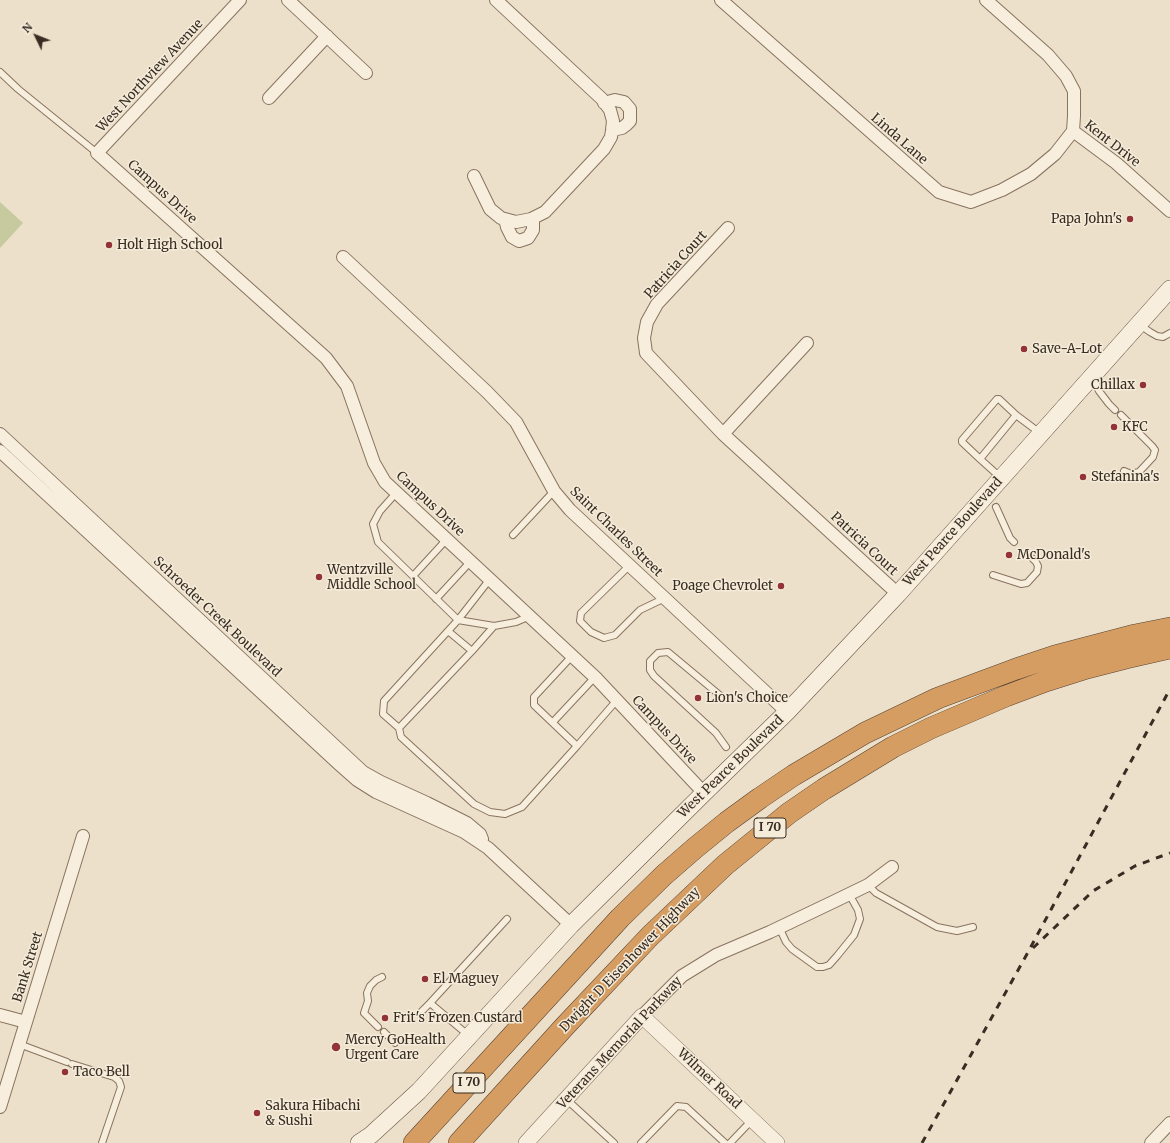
<!DOCTYPE html>
<html>
<head>
<meta charset="utf-8">
<style>
  body { margin:0 }
  #map { position:relative; width:1170px; height:1143px; overflow:hidden; background:#ece0ca; font-family:Merriweather,serif }
  canvas { display:block }
  .north { position:absolute; left:16px; top:16px; width:40px; height:40px; -webkit-text-stroke:3px #f4ebd9; paint-order:stroke; rotate:313deg; font-size:11px; font-weight:700; line-height:16px; text-align:center; color:#392c22 }
  .north::after { content:''; display:block; margin:auto; width:14px; height:18px; background:#392c22; clip-path:polygon(50% 0,100% 100%,50% 72%,0 100%) }
</style>
</head>
<body>
<div id="map">
<canvas width="1170" height="1143"></canvas>
<div class="north">N</div>
</div>
<script>
const g = document.querySelector('canvas').getContext('2d');
g.lineJoin = 'round';
function fillPath(path, color) { g.fillStyle = color; g.fill(path, 'evenodd'); }
const poly = rows => new Path2D(rows.map(r => 'M' + r).join(''));
function trace(path, color, width, dash) { g.strokeStyle = color; g.lineWidth = width; g.lineCap = dash ? 'butt' : 'round'; g.setLineDash(dash || []); g.stroke(path); }
function label(font, color, halo, rows, align = 'center') {
  g.font = font + ' Merriweather,serif'; g.lineWidth = 3; g.setLineDash([]); g.textBaseline = 'middle'; g.strokeStyle = halo; g.fillStyle = color; for (const [text, x, y, turn = 0] of rows) {
    g.save(); g.translate(x, y); g.rotate((+turn || 0) * Math.PI / 180); g.textAlign = isNaN(turn) ? turn : align; if (halo) g.strokeText(text, 0, 0); g.fillText(text, 0, 0); g.restore();
  }
}
const green = poly([
  [0,202,23,223,0,248]
]);
const service = poly([
  [0,72,18,89,97,153],
  [1140,325,1150,332,1157,336,1163,337,1170,333],
  [1096,384,1099,391,1109,404,1115,410],
  [1016,415,1040,433],
  [1121,415,1152,446,1155,450,1153,457,1139,472,1131,474,1124,471],
  [980,459,1016,415,999,399,997,399,962,440,962,442,980,459,1000,477],
  [397,492,380,511,373,524,378,542,458,620,494,626],
  [996,507,1010,538,1014,542],
  [513,535,554,491],
  [630,565,581,613,580,621,591,632,604,638,615,635,640,610,665,598],
  [993,575,1021,584,1027,583,1037,572,1038,566,1036,562,1033,559],
  [413,576,447,539],
  [490,579,458,620,384,701,383,714,399,728,472,651,494,626,516,622,530,616],
  [436,599,471,561],
  [448,631,472,651],
  [572,656,534,697,534,705,577,746,617,700],
  [722,697,668,652,658,653,650,661,650,670,654,676,716,733,726,747],
  [553,722,595,677],
  [399,728,401,737,474,804,490,812,505,814,522,807,577,746],
  [868,885,876,893,937,927,957,931,973,927],
  [779,927,786,942,792,949,817,967,823,967,829,965,837,956,854,935,860,919,858,910,849,894],
  [421,1012,430,1003],
  [378,1027,364,1013,368,1001,367,993,370,986,376,980,382,977],
  [384,1032,395,1043],
  [468,1035,430,1003,507,919],
  [19,1044,67,1062],
  [72,1064,114,1077,119,1081,121,1087,102,1143],
  [566,1099,614,1143],
  [641,1143,677,1106,686,1107,725,1143],
  [730,1143,752,1120]
]);
const minor = poly([
  [240,0,97,153,326,358,347,386,374,463,385,482,597,679,704,793],
  [288,0,366,73],
  [721,0,939,192,971,202,1002,190,1031,174,1055,154,1073,131],
  [986,0,1048,55,1066,76,1074,91,1074,116,1073,131],
  [269,98,327,36],
  [604,103,615,100,624,102,630,109,630,121,626,125,622,128,612,130],
  [1073,131,1116,163,1170,211],
  [474,176,490,209,501,218,516,222,531,219,545,212,604,149,611,137,612,130,613,121,610,110,602,99,496,0],
  [505,219,507,227,512,237,519,241,528,238,533,230,533,218],
  [343,257,487,392,516,422,554,491,570,510,787,712],
  [807,343,723,434,898,594],
  [0,434,363,772,381,782,427,803,467,823,480,834,482,839],
  [723,434,646,353,644,338,647,322,657,304,728,228],
  [0,451,339,764,357,780,376,792,464,832,488,848,571,925],
  [0,1015,26,1022],
  [642,1016,682,976,716,955,770,932,835,901,868,885,892,867],
  [0,1107,83,836],
  [1151,1143,1170,1123]
]);
const tertiary = poly([
  [526,1143,642,1016,777,1143]
]);
const secondary = poly([
  [359,1143,371,1135,419,1091,571,925,704,793,787,712,898,594,1170,289]
]);
const motorway = poly([
  [414,1143,620,918,664,875,695,848,727,822,760,798,794,775,865,733,938,698,1016,669,1055,656,1135,635,1170,628],
  [459,1143,565,1026,650,936,725,865,789,813,824,789,893,747,931,728,1006,696,1046,681,1087,668,1126,658,1170,648]
]);
const rail = poly([
  [1033,948,1093,891,1135,866,1170,853],
  [922,1143,1027,954,1170,689]
]);
const markers = [
  [1130,219,4,"#933338"],
  [109,245,4,"#933338"],
  [1024,349,4,"#933338"],
  [1143,385,4,"#933338"],
  [1114,427,4,"#933338"],
  [1083,477,4,"#933338"],
  [1009,555,4,"#933338"],
  [319,577,4,"#933338"],
  [781,586,4,"#933338"],
  [698,698,4,"#933338"],
  [425,979,4,"#933338"],
  [385,1018,4,"#933338"],
  [336,1047,5,"#933338"],
  [65,1072,4,"#933338"],
  [257,1113,4,"#933338"]
];
const shields = [
  [770,828,32],
  [469,1083,32]
];
const shieldNames = [
  ["I 70",770,828],
  ["I 70",469,1083]
];
const streetNames = [
  ["West Northview Avenue",150,76,-47],
  ["Linda Lane",899,139,41],
  ["Kent Drive",1112,144,38],
  ["Campus Drive",162,192,42],
  ["Patricia Court",676,265,-48],
  ["Campus Drive",430,504,43],
  ["Saint Charles Street",616,532,44],
  ["West Pearce Boulevard",953,532,-48],
  ["Patricia Court",864,544,43],
  ["Schroeder Creek Boulevard",217,617,43],
  ["Campus Drive",664,730,47],
  ["West Pearce Boulevard",731,767,-44],
  ["Dwight D Eisenhower Highway",630,960,-46],
  ["Bank Street",28,967,-73],
  ["Veterans Memorial Parkway",620,1043,-47],
  ["Wilmer Road",709,1079,43]
];
const poiNames = [
  ["Papa John's",1122,219,"right"],
  ["Holt High School",117,245],
  ["Save-A-Lot",1032,349],
  ["Chillax",1135,385,"right"],
  ["KFC",1122,427],
  ["Stefanina's",1091,477],
  ["McDonald's",1017,555],
  ["Wentzville",327,570],
  ["Middle School",327,585],
  ["Poage Chevrolet",773,586,"right"],
  ["Lion's Choice",706,698],
  ["El Maguey",433,979],
  ["Frit's Frozen Custard",393,1018],
  ["Mercy GoHealth",345,1040],
  ["Urgent Care",345,1055],
  ["Taco Bell",73,1072],
  ["Sakura Hibachi",265,1106],
  ["& Sushi",265,1121]
];
fillPath(green, '#c7ca9e');
trace(service, '#88735f', 8);
trace(minor, '#88735f', 14);
trace(tertiary, '#88735f', 16);
trace(secondary, '#6a5442', 18);
trace(motorway, '#564233', 22);
trace(service, '#f7eedd', 6);
trace(minor, '#f7eedd', 12);
trace(tertiary, '#f7eedd', 15);
trace(secondary, '#f7eedd', 17);
trace(motorway, '#d59d61', 21);
trace(rail, '#392c22', 3, [7, 7]);
for (const [x, y, r, color] of markers) { const dot = new Path2D(); dot.arc(x, y, r, 0, 2 * Math.PI); g.fillStyle = color; g.fill(dot); trace(dot, '#f4ebd9', 1.5); }
for (const [x, y, w] of shields) { const box = new Path2D(); box.roundRect(x - w / 2, y - 10, w, 20, 3); g.fillStyle = '#f4ebd9'; g.fill(box); trace(box, '#392c22', 1); }
label('bold 12px', '#392c22', null, shieldNames);
label('13px', '#392c22', '#f4ebd9', streetNames);
label('13px', '#392c22', '#f4ebd9', poiNames, 'left');
</script>
</body>
</html>
